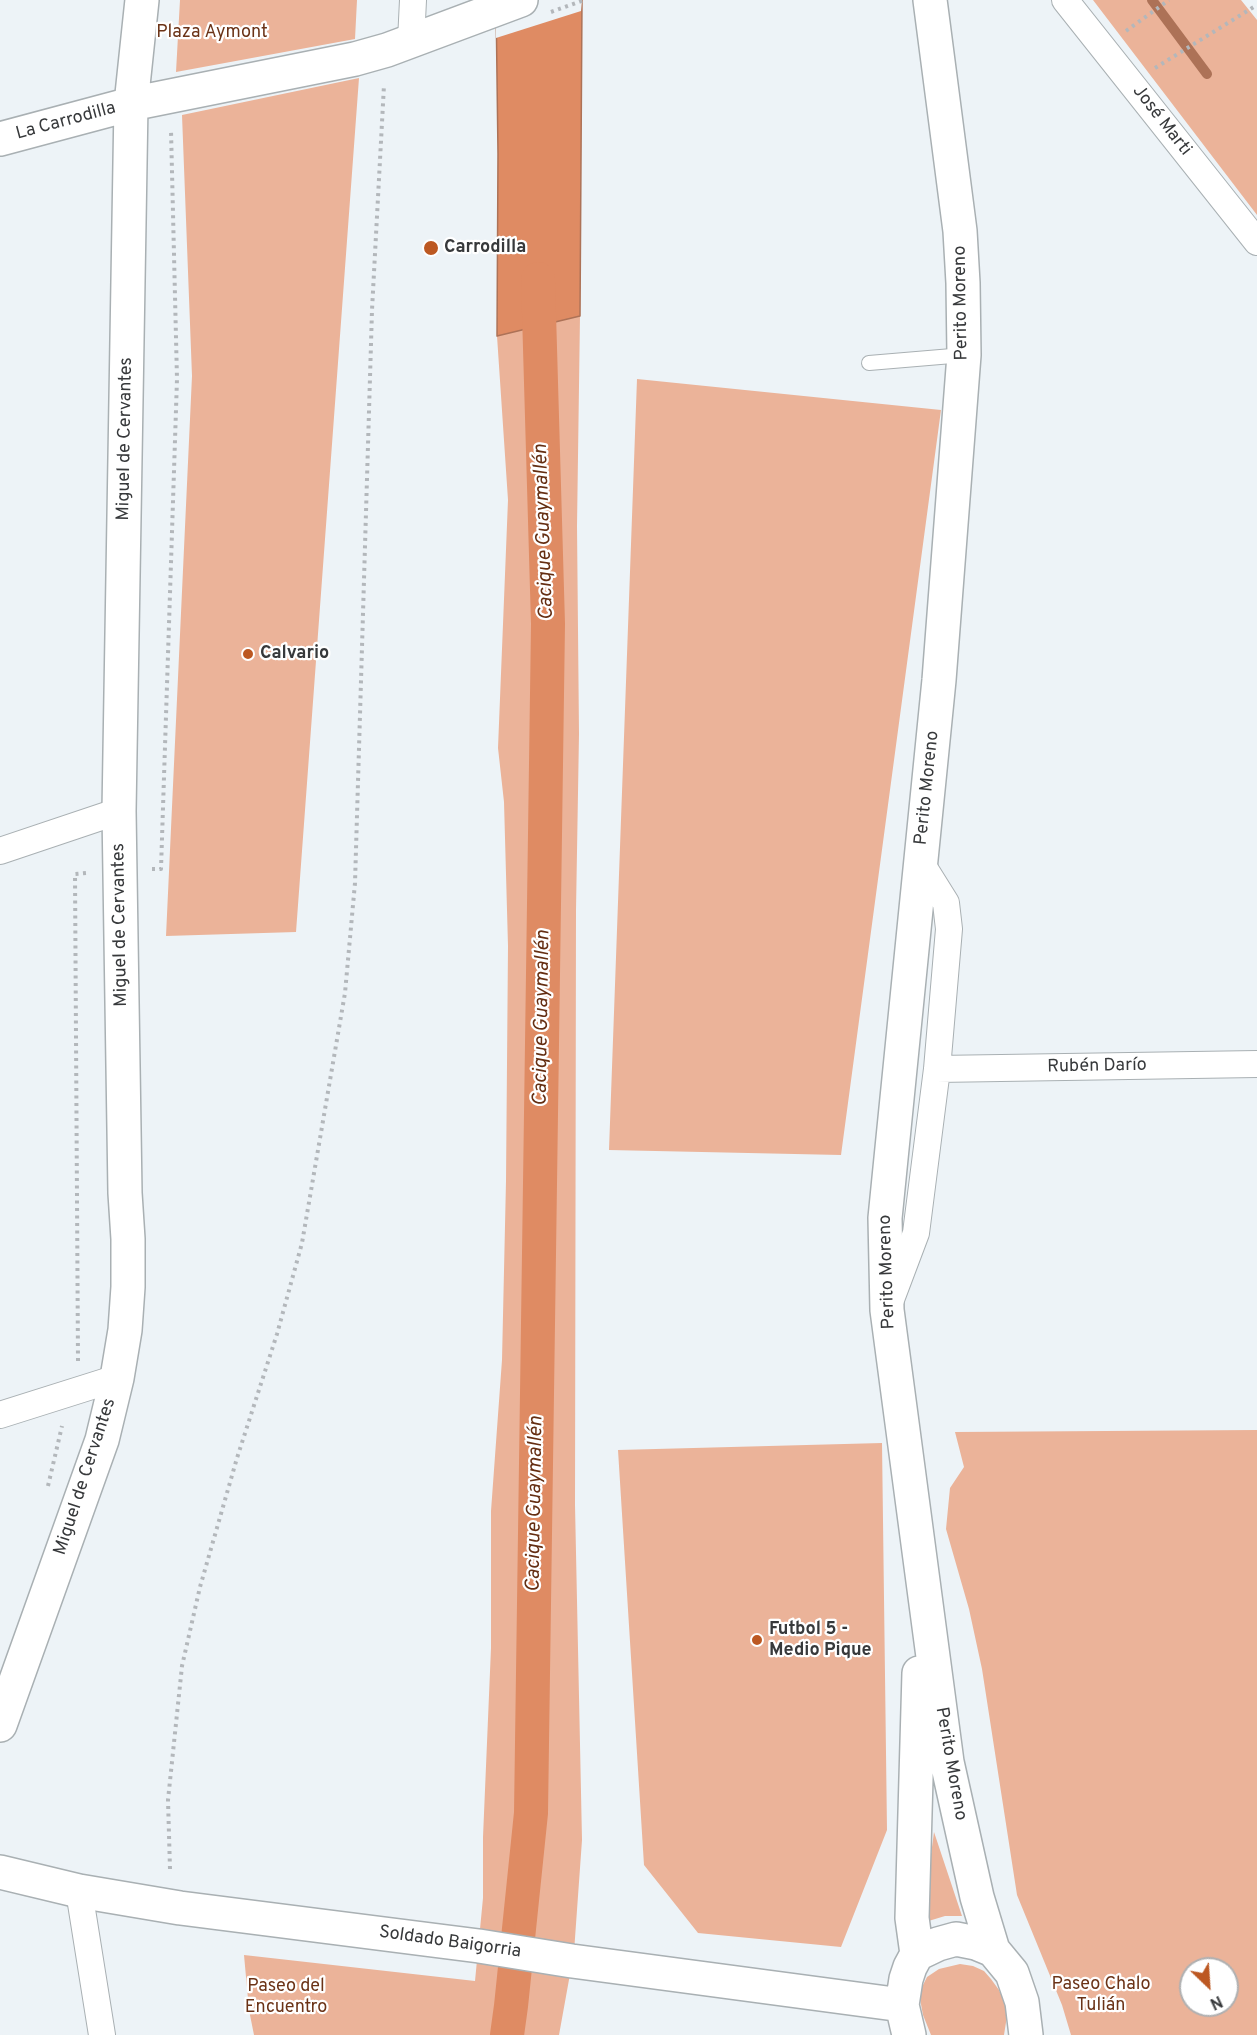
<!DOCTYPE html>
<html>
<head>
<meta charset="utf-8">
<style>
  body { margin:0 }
  #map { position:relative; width:1257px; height:2035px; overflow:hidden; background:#edf3f7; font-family:Overpass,sans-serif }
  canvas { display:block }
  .north { position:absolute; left:1179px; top:1957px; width:60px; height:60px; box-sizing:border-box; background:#fff; border:2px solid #afb0b1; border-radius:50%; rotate:155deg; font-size:16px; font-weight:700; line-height:24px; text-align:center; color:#37393b }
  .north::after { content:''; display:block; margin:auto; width:21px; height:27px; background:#bc5822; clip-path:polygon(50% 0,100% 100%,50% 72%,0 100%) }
</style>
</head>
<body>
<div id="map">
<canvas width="1257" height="2035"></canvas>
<div class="north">N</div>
</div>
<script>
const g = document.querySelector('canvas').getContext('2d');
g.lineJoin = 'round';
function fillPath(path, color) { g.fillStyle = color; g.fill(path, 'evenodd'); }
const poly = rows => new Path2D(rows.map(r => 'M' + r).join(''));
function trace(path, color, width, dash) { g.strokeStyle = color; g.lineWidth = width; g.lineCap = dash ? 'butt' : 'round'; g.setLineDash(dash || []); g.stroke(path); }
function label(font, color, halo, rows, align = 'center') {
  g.font = font + ' Overpass,sans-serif'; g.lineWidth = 4.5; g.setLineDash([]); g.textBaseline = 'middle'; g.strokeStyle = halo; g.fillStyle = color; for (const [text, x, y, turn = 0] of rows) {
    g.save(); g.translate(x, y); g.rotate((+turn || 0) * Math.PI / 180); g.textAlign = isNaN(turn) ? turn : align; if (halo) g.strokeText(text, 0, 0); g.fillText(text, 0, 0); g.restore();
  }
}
const green = poly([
  [180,0,357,0,355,39,176,72],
  [1093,0,1241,0,1257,20,1257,215],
  [359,78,296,932,166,936,192,376,182,115],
  [580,316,577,526,579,734,576,910,575,1505,582,1840,574,1952,559,2035,254,2035,249,2010,244,1955,475,1981,483,1898,483,1837,491,1648,491,1511,502,1360,506,1181,508,946,504,802,498,748,508,500,497,336],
  [637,379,941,410,841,1155,609,1150],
  [1257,1430,1257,2035,1071,2035,1062,2005,1017,1895,982,1669,969,1609,946,1529,950,1488,964,1467,955,1432],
  [1191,1969,1227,1969,1227,2005,1191,2005],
  [882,1443,887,1830,841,1947,698,1933,644,1865,618,1450],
  [934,1832,962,1916,945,1916,922,1923],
  [960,1964,973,1966,984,1971,991,1979,999,1990,1004,2001,1007,2016,1004,2035,931,2035,923,2015,920,1999,922,1987,927,1977,939,1969]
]);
const water = poly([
  [496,0,582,0,580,316,497,336,498,154,496,0]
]);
const pier = poly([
  [496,0,582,0,581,11,496,38]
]);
const stream = poly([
  [1152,0,1207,74]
]);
const canal = poly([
  [507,2035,511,2006,531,1813,548,624,538,279]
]);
const path = poly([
  [551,12,584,0],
  [1126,31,1169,0],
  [1155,68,1257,5],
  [152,869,161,869,177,379,171,130],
  [78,1361,75,874,87,873],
  [48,1486,62,1426],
  [170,1869,168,1800,182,1666,200,1587,237,1458,277,1334,302,1243,345,993,355,883,372,310,384,85]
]);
const lane = poly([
  [869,363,964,355]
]);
const street = poly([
  [1065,0,1257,242],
  [411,41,413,0],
  [0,851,119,811],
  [937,1069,1257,1064],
  [890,1302,916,1233,937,1069,949,929,946,903,921,863],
  [0,1415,117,1378],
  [79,1891,102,2035]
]);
const secondary = poly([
  [930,0,960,231,963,283,964,355,939,680,885,1218,887,1310,947,1762,977,1897,993,1950],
  [0,139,131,104,355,59,387,50,521,0],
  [0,1725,102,1440,117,1378,125,1330,128,1287,128,1239,125,1193,119,811,131,104,142,0],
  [0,1872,79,1891,180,1908,479,1946,572,1961,902,2005],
  [917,1954,912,1918,919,1673],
  [909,2035,902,2005,906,1979,910,1967,917,1954,938,1944,956,1939,976,1943,993,1950,1012,1973,1022,2002,1026,2035]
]);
const markers = [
  [431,248,8,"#bc5822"],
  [248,654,6,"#bc5822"],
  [757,1640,6,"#bc5822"]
];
const parkNames = [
  ["Plaza Aymont",212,33],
  ["Paseo Chalo",1101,1985],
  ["Tulián",1101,2006],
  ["Paseo del",286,1987],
  ["Encuentro",286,2008]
];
const streetNames = [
  ["José Marti",1161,121,52],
  ["La Carrodilla",66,122,-15],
  ["Perito Moreno",962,303,-91],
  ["Miguel de Cervantes",126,439,-89],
  ["Perito Moreno",928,788,-84],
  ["Miguel de Cervantes",121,925,-91],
  ["Rubén Darío",1097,1067,-1],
  ["Perito Moreno",888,1272,-92],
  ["Miguel de Cervantes",86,1477,-72],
  ["Perito Moreno",950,1764,80],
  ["Soldado Baigorria",450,1943,8]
];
const poiNames = [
  ["Carrodilla",444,248],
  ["Calvario",260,654],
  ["Futbol 5 -",769,1630],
  ["Medio Pique",769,1651]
];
const waterNames = [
  ["Cacique Guaymallén",545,532,-92],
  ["Cacique Guaymallén",543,1018,-89],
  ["Cacique Guaymallén",536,1504,-89]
];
fillPath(green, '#ebb399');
fillPath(water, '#df8b63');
trace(water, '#ad7257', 1.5);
fillPath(pier, '#edf3f7');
trace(stream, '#ad7257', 10);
trace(canal, '#df8b63', 34);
trace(lane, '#a9b0b3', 16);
trace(street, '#a9b0b3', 28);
trace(secondary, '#a9b0b3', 36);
trace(path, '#b3b7bb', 4, [3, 4.5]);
trace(lane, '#fff', 14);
trace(street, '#fff', 26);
trace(secondary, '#fff', 33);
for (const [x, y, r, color] of markers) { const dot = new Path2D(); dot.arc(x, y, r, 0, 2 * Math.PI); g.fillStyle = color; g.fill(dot); trace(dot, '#fff', 2); }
label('18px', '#6b3317', '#fff', parkNames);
label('18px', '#37393b', '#fff', streetNames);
label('bold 18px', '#37393b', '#fff', poiNames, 'left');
label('italic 20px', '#652e12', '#fff', waterNames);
</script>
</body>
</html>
